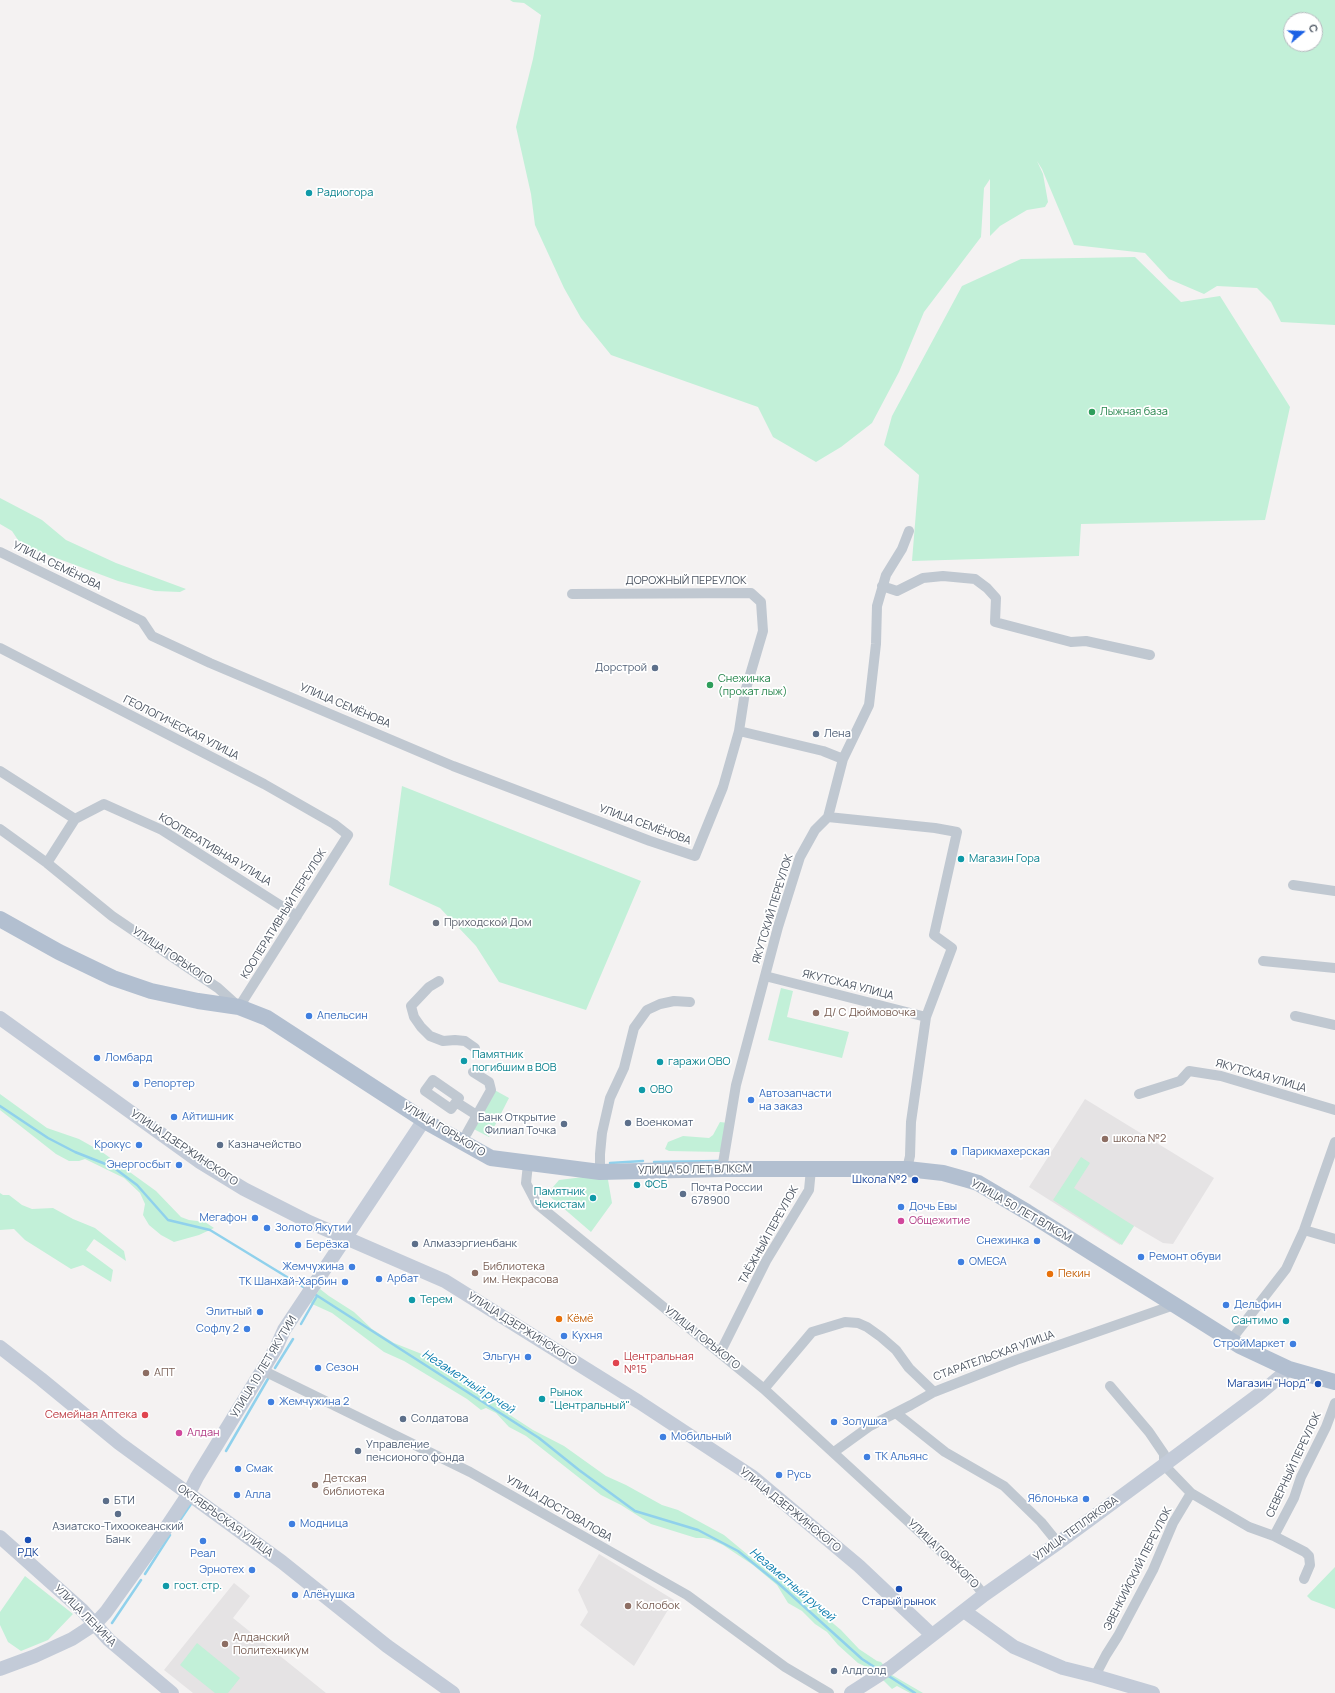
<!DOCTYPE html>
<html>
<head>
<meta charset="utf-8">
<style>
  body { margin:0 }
  #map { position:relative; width:1335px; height:1693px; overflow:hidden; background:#f4f2f2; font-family:Manrope,sans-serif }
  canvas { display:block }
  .north { position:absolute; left:1283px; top:12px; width:40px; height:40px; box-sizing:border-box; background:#fff; border:1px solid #b7babf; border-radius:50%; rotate:71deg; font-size:11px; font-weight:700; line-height:16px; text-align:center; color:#4a5360 }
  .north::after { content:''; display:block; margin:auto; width:14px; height:18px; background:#1b61e5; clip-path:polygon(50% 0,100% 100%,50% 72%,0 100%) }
</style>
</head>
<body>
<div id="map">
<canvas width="1335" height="1693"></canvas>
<div class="north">С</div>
</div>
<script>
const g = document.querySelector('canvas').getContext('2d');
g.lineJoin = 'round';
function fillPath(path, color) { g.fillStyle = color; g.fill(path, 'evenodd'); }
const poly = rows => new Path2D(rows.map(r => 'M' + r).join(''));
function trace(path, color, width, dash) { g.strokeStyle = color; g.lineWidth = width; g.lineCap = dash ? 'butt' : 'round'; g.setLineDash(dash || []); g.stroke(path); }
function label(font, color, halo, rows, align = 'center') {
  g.font = font + ' Manrope,sans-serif'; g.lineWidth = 3.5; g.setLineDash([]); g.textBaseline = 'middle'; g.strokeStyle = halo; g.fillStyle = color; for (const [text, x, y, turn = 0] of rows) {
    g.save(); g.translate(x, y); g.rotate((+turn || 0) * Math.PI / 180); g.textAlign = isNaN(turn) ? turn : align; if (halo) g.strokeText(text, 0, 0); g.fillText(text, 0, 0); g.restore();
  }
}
const education = poly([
  [1085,1099,1214,1178,1173,1244,1163,1243,1134,1226,1120,1245,1029,1187],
  [599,1554,674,1600,634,1666,580,1625,588,1612,578,1590],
  [234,1583,250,1596,233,1618,326,1693,193,1693,164,1670]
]);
const green = poly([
  [510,0,1335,0,1335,325,1281,322,1271,302,1257,288,1217,286,1204,294,1169,279,1145,253,1074,245,1042,169,1037,161,1043,174,1048,202,1045,207,1027,210,1000,226,990,236,990,179,984,188,981,237,924,312,899,372,872,423,841,447,816,462,773,437,758,407,611,355,581,318,564,288,535,225,531,194,516,127,533,59,541,15,524,3,513,2],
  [1291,20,1315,20,1315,44,1291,44],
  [1135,257,1181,302,1220,296,1290,407,1265,520,1081,524,1079,556,912,561,919,475,884,445,892,416,962,286,1021,259],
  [0,498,42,520,66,540,116,563,186,589,180,592,155,591,118,581,43,553,30,549,18,540,12,531,0,524],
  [402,786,641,881,586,1010,499,982,476,946,440,908,389,885],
  [781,988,793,991,787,1017,849,1032,842,1058,768,1040],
  [489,1087,509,1098,489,1137,468,1126],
  [0,1094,47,1128,79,1139,102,1152,156,1191,181,1217,189,1220,205,1222,214,1228,199,1235,174,1242,161,1235,149,1225,143,1215,145,1204,140,1193,124,1178,85,1159,79,1161,69,1161,56,1154,0,1110],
  [720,1122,728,1123,721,1152,669,1151,665,1149,668,1142,683,1136,709,1138,713,1135],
  [1081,1157,1090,1163,1074,1188,1134,1226,1122,1245,1053,1200],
  [607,1174,612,1203,591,1232,547,1194,559,1180],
  [0,1193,3,1195,9,1195,22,1205,32,1209,53,1208,73,1219,95,1228,124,1251,126,1261,94,1239,86,1250,113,1270,111,1282,83,1265,71,1269,25,1240,14,1229,0,1230],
  [320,1289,329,1296,354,1312,372,1329,394,1343,437,1360,460,1374,496,1398,505,1411,513,1417,533,1430,564,1446,606,1476,626,1485,662,1505,678,1510,724,1535,765,1569,800,1592,822,1614,841,1630,859,1649,877,1661,881,1662,892,1675,923,1693,910,1693,897,1686,892,1689,873,1670,858,1663,838,1645,827,1632,815,1624,802,1611,788,1603,777,1585,753,1565,723,1545,712,1540,704,1538,696,1538,651,1524,621,1505,601,1495,526,1436,509,1427,496,1413,486,1408,481,1410,467,1399,404,1361,384,1352,332,1313,310,1303],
  [1335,1567,1335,1609,1311,1600,1307,1596],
  [25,1576,73,1614,48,1640,21,1651,8,1642,0,1625,0,1612],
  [197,1643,240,1678,228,1693,215,1693,180,1665]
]);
const stream = poly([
  [0,1106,48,1138,75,1152,113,1167,137,1185,168,1220,210,1230,305,1288],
  [654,1162,719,1161],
  [610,1163,643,1161],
  [313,1293,539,1438,579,1470,635,1511,698,1530,738,1551,778,1583,862,1659,879,1670],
  [301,1324,317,1296],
  [275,1368,293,1339],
  [226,1451,269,1377],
  [174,1529,193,1501],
  [145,1574,170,1535],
  [112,1623,141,1580],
  [887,1675,915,1693]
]);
const street = poly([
  [0,552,142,621,152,636,210,663,453,766,650,841,695,856,723,787,739,731,745,692,763,631,761,602,751,593,572,594],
  [882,586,897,591,923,578,943,576,975,579,987,588,996,598,995,622,1071,642,1086,641,1150,655],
  [0,648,264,784,334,824,348,835,239,1007,218,988,112,916,47,863,0,829],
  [739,731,823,751,843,759],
  [0,771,75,819],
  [828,817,935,828,957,832,934,935,952,948,926,1017,911,1122,910,1156,907,1169],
  [47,863,75,819,104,804,162,830,297,916],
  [1293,885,1335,891],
  [1263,961,1335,968],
  [765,976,926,1017],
  [439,981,429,987,411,1006,414,1017,421,1027,430,1036,443,1041,455,1040,465,1041,475,1048],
  [1295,1016,1335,1025],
  [433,1080,459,1098,451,1109,425,1091,433,1080],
  [1139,1094,1180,1081,1189,1071,1221,1076,1335,1110],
  [456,1102,478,1116],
  [467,1133,491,1090,489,1082,473,1072],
  [528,1164,526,1183,537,1204,764,1389,973,1581,984,1595],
  [722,1169,736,1085,778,927,800,857,815,830,828,817,843,759,869,705,876,644,877,606,886,575,902,549,909,531],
  [600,1172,600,1154,602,1133,610,1098,624,1068,634,1028,647,1010,660,1004,674,1001,690,1002],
  [1304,1230,1335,1239],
  [1231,1340,1286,1269,1304,1230,1335,1142],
  [720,1353,766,1261,809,1190,811,1169],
  [262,1370,470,1472,687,1595,785,1667,829,1693],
  [1110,1386,1149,1432,1164,1454,1164,1465,1191,1493,1249,1527,1274,1536,1305,1552,1309,1556,1310,1565,1304,1579],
  [764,1389,812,1332,845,1322,858,1323,867,1327,881,1337,896,1350,909,1368,934,1392],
  [896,1413,945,1452,1004,1486,1041,1522,1058,1543],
  [834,1452,870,1426,911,1405,934,1392,1016,1360,1174,1305],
  [1274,1536,1294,1498,1301,1477,1326,1427,1335,1403],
  [1095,1676,1106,1655,1118,1636,1153,1570,1173,1523,1191,1493]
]);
const secondary = poly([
  [0,1018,200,1162,244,1189,309,1222,445,1281,639,1402,753,1477,859,1566,932,1635],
  [0,1347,41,1379,119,1443,282,1562,387,1646,453,1693],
  [0,1537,82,1610,109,1640,172,1693],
  [964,1611,1014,1647,1063,1668,1095,1676,1153,1693],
  [0,1669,35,1656,72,1639,95,1624,106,1612,164,1531,188,1495,197,1477,276,1348,284,1330,424,1120],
  [851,1693,890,1668,984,1595,1058,1543,1164,1465,1258,1395,1289,1369]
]);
const primary = poly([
  [0,919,59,952,113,978,151,991,198,1001,239,1007,267,1018,430,1124,491,1158,600,1172,722,1169,907,1169,943,1173,968,1180,978,1183,1027,1212,1240,1346,1289,1369,1335,1382]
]);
const markers = [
  [309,193,4,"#0f9aa8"],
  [1092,412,4,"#2e9e5b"],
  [655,668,4,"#5c6f8a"],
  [710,685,4,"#2e9e5b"],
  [816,734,4,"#5c6f8a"],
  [961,859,4,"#0f9aa8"],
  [436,923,4,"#6b7280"],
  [816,1013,4,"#8d6e63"],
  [309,1016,4,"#3f7fe0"],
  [97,1058,4,"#3f7fe0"],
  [464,1061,4,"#0f9aa8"],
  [660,1062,4,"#0f9aa8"],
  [136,1084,4,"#3f7fe0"],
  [642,1090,4,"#0f9aa8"],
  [751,1100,4,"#3f7fe0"],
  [174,1117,4,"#3f7fe0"],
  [628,1123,4,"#5c6f8a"],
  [564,1124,4,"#5c6f8a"],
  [1105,1139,4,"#8d6e63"],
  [139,1145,4,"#3f7fe0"],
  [220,1145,4,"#5c6f8a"],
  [954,1152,4,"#3f7fe0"],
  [179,1165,4,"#3f7fe0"],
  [915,1180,4,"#1a4fb4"],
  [637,1185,4,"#0f9aa8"],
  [683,1194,4,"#5c6f8a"],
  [593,1198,4,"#0f9aa8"],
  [901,1207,4,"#3f7fe0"],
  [255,1218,4,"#3f7fe0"],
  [901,1221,4,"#d1479c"],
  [267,1228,4,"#3f7fe0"],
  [1037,1241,4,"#3f7fe0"],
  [415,1244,4,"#5c6f8a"],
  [298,1245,4,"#3f7fe0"],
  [1141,1257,4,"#3f7fe0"],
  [961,1262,4,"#3f7fe0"],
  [352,1267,4,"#3f7fe0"],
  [475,1273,4,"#8d6e63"],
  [1050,1274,4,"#e8710a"],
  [379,1279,4,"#3f7fe0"],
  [345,1282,4,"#3f7fe0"],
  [412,1300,4,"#0f9aa8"],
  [1226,1305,4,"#3f7fe0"],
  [260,1312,4,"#3f7fe0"],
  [559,1319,4,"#e8710a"],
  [1286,1321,4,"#0f9aa8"],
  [247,1329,4,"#3f7fe0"],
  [564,1336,4,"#3f7fe0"],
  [1293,1344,4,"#3f7fe0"],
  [528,1357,4,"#3f7fe0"],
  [616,1363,4,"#e0444e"],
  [318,1368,4,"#3f7fe0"],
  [146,1373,4,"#8d6e63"],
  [1318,1384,4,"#1a4fb4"],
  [542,1399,4,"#0f9aa8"],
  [271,1402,4,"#3f7fe0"],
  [145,1415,4,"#e0444e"],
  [403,1419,4,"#5c6f8a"],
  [834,1422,4,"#3f7fe0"],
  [179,1433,4,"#d1479c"],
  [663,1437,4,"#3f7fe0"],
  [358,1451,4,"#5c6f8a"],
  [867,1457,4,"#3f7fe0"],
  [238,1469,4,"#3f7fe0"],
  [779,1475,4,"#3f7fe0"],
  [315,1485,4,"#8d6e63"],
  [237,1495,4,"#3f7fe0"],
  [1086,1499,4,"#3f7fe0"],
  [106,1501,4,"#5c6f8a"],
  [118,1514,4,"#5c6f8a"],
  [292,1524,4,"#3f7fe0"],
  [28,1540,4,"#1a4fb4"],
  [203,1541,4,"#3f7fe0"],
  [252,1570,4,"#3f7fe0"],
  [166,1586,4,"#0f9aa8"],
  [899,1589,4,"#1a4fb4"],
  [295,1595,4,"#3f7fe0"],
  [628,1606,4,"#8d6e63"],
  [225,1644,4,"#8d6e63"],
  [834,1671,4,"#5c6f8a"]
];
const cultureNames = [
  ["Радиогора",317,193],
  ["Магазин Гора",969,859],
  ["Памятник",472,1055],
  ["погибшим в ВОВ",472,1068],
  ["гаражи ОВО",668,1062],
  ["ОВО",650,1090],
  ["ФСБ",645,1185],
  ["Памятник",585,1192,"right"],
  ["Чекистам",585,1205,"right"],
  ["Терем",420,1300],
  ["Сантимо",1278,1321,"right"],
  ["Рынок",550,1393],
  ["\"Центральный\"",550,1406],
  ["гост. стр.",174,1586]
];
const leisureNames = [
  ["Лыжная база",1100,412],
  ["Снежинка",718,679],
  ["(прокат лыж)",718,692]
];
const streetNames = [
  ["УЛИЦА СЕМЁНОВА",57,566,26],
  ["ДОРОЖНЫЙ ПЕРЕУЛОК",686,581],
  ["УЛИЦА СЕМЁНОВА",345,706,23],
  ["ГЕОЛОГИЧЕСКАЯ УЛИЦА",181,728,27],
  ["УЛИЦА СЕМЁНОВА",645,825,20],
  ["КООПЕРАТИВНАЯ УЛИЦА",215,850,31],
  ["ЯКУТСКИЙ ПЕРЕУЛОК",773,909,-73],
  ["КООПЕРАТИВНЫЙ ПЕРЕУЛОК",284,914,-58],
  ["УЛИЦА ГОРЬКОГО",172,956,34],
  ["ЯКУТСКАЯ УЛИЦА",848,985,14],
  ["ЯКУТСКАЯ УЛИЦА",1261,1076,16],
  ["УЛИЦА ГОРЬКОГО",444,1130,31],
  ["УЛИЦА ДЗЕРЖИНСКОГО",184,1148,34],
  ["УЛИЦА 50 ЛЕТ ВЛКСМ",695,1170,-1],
  ["УЛИЦА 50 ЛЕТ ВЛКСМ",1021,1211,30],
  ["ТАЁЖНЫЙ ПЕРЕУЛОК",769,1235,-61],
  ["УЛИЦА ДЗЕРЖИНСКОГО",522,1329,32],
  ["УЛИЦА ГОРЬКОГО",702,1338,39],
  ["СТАРАТЕЛЬСКАЯ УЛИЦА",994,1356,-20],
  ["УЛИЦА 10 ЛЕТ ЯКУТИИ",264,1367,-59],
  ["СЕВЕРНЫЙ ПЕРЕУЛОК",1294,1465,-65],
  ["УЛИЦА ДОСТОВАЛОВА",559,1509,30],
  ["УЛИЦА ДЗЕРЖИНСКОГО",790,1510,39],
  ["ОКТЯБРЬСКАЯ УЛИЦА",225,1521,36],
  ["УЛИЦА ТЕПЛЯКОВА",1076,1529,-36],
  ["УЛИЦА ГОРЬКОГО",943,1554,44],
  ["ЭВЕНКИЙСКИЙ ПЕРЕУЛОК",1138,1569,-63],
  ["УЛИЦА ЛЕНИНА",85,1616,45]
];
const serviceNames = [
  ["Дорстрой",647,668,"right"],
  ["Лена",824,734],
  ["Банк Открытие",556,1118,"right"],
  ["Филиал Точка",556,1131,"right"],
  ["Военкомат",636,1123],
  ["Казначейство",228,1145],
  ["Почта России",691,1188],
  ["678900",691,1201],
  ["Алмазэргиенбанк",423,1244],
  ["Солдатова",411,1419],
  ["Управление",366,1445],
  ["пенсионого фонда",366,1458],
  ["БТИ",114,1501],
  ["Азиатско-Тихоокеанский",118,1527,"center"],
  ["Банк",118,1540,"center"],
  ["Алдголд",842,1671]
];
const worshipNames = [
  ["Приходской Дом",444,923]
];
const educationNames = [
  ["Д/ С Дюймовочка",824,1013],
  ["школа №2",1113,1139],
  ["Библиотека",483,1267],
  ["им. Некрасова",483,1280],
  ["АПТ",154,1373],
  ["Детская",323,1479],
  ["библиотека",323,1492],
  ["Колобок",636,1606],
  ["Алданский",233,1638],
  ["Политехникум",233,1651]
];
const shopNames = [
  ["Апельсин",317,1016],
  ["Ломбард",105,1058],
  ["Репортер",144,1084],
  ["Автозапчасти",759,1094],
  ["на заказ",759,1107],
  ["Айтишник",182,1117],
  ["Крокус",131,1145,"right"],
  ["Парикмахерская",962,1152],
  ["Энергосбыт",171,1165,"right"],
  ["Дочь Евы",909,1207],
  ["Мегафон",247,1218,"right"],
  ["Золото Якутии",275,1228],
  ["Снежинка",1029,1241,"right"],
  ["Берёзка",306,1245],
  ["Ремонт обуви",1149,1257],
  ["OMEGA",969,1262],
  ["Жемчужина",344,1267,"right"],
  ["Арбат",387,1279],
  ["ТК Шанхай-Харбин",337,1282,"right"],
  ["Дельфин",1234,1305],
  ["Элитный",252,1312,"right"],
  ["Софлу 2",239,1329,"right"],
  ["Кухня",572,1336],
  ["СтройМаркет",1285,1344,"right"],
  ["Эльгун",520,1357,"right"],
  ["Сезон",326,1368],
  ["Жемчужина 2",279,1402],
  ["Золушка",842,1422],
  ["Мобильный",671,1437],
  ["ТК Альянс",875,1457],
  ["Смак",246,1469],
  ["Русь",787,1475],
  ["Алла",245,1495],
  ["Яблонька",1078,1499,"right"],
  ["Модница",300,1524],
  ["Реал",203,1554,"center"],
  ["Эрнотех",244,1570,"right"],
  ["Алёнушка",303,1595]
];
const transitNames = [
  ["Школа №2",907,1180],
  ["Магазин \"Норд\"",1310,1384],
  ["РДК",28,1553,"center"],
  ["Старый рынок",899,1602,"center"]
];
const hotelNames = [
  ["Общежитие",909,1221],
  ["Алдан",187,1433]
];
const foodNames = [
  ["Пекин",1058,1274],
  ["Кёмё",567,1319]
];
const healthNames = [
  ["Центральная",624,1357],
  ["№15",624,1370],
  ["Семейная Аптека",137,1415,"right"]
];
const waterNames = [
  ["Незаметный ручей",468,1382,33],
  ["Незаметный ручей",792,1585,40]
];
fillPath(education, '#e5e3e4');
fillPath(green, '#c2f0d8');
trace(stream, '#90d1ec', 2.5);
trace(street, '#c0c8d1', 10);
trace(secondary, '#c3cbd8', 14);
trace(primary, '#b2bfd0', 16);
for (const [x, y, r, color] of markers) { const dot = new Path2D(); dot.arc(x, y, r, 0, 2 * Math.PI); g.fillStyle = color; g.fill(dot); trace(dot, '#fff', 1.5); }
label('11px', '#0d838f', '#fff', cultureNames, 'left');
label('11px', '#27864d', '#fff', leisureNames, 'left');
label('11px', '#4a5360', '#fff', streetNames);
label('11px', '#4e5e75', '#fff', serviceNames, 'left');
label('11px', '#5b616d', '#fff', worshipNames, 'left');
label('11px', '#785e54', '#fff', educationNames, 'left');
label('11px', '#366cbe', '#fff', shopNames, 'left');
label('11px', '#164399', '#fff', transitNames, 'right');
label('11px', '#b23c85', '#fff', hotelNames, 'left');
label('11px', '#c56008', '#fff', foodNames, 'left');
label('11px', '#be3a42', '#fff', healthNames, 'left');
label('italic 12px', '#0d7eaf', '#fff', waterNames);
</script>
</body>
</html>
